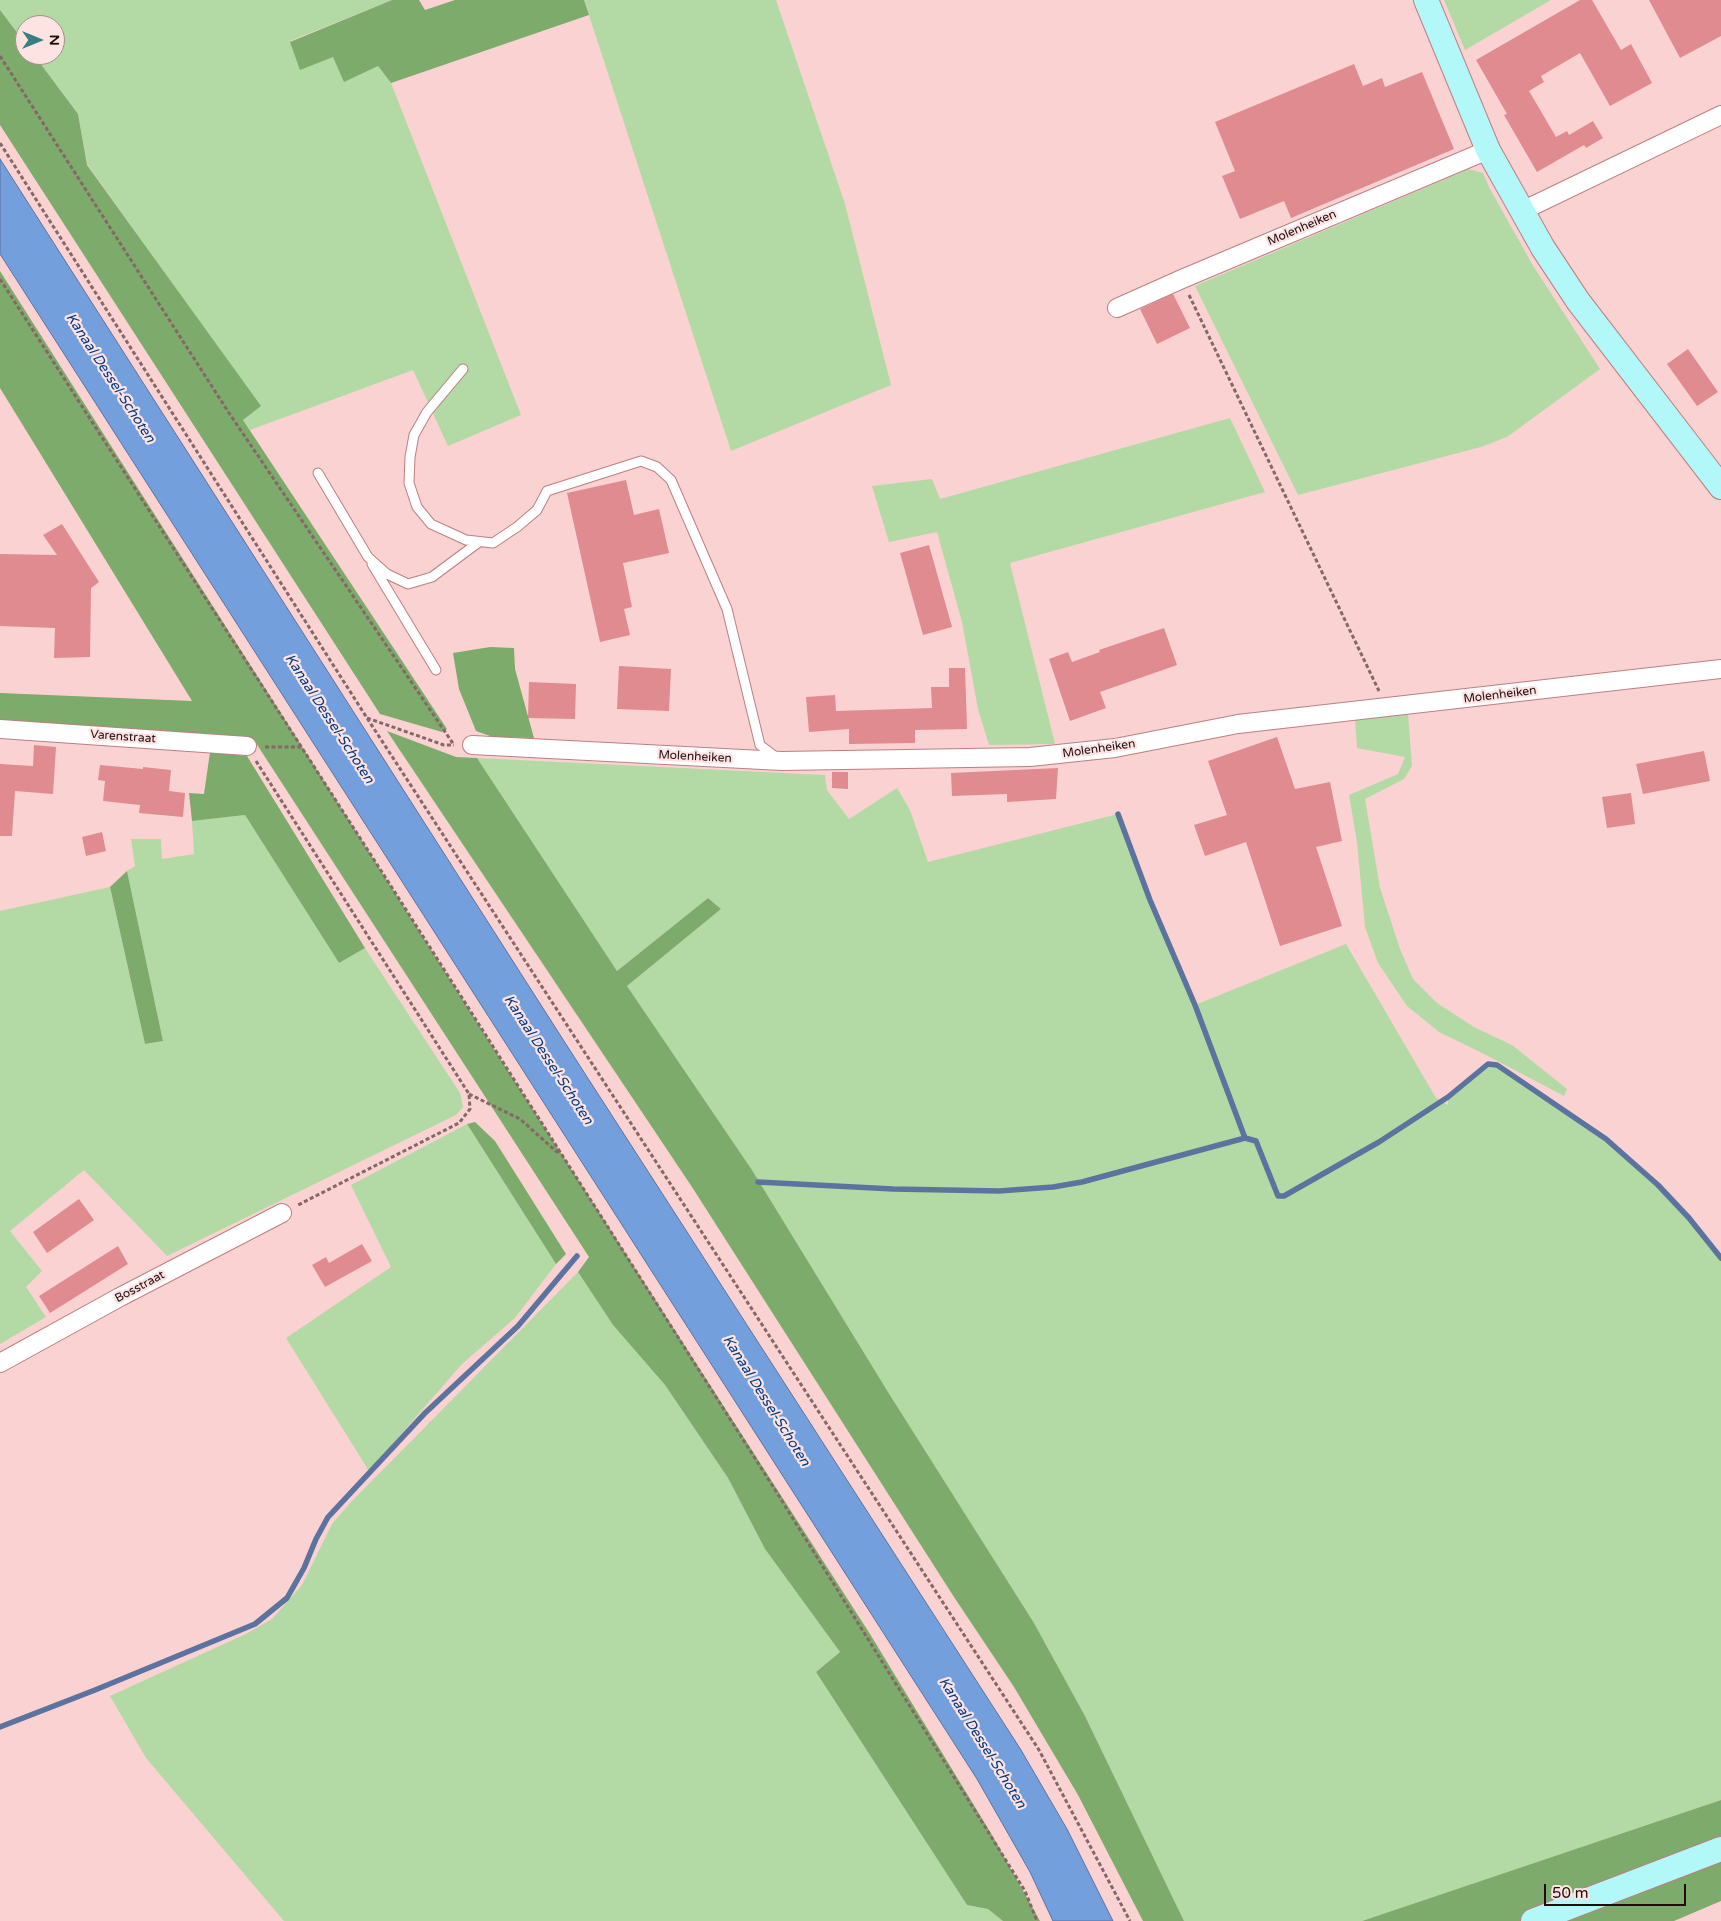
<!DOCTYPE html>
<html>
<head>
<meta charset="utf-8">
<style>
  body { margin:0 }
  #map { position:relative; width:1721px; height:1921px; overflow:hidden; background:#fad2d2; font-family:"Varela Round",sans-serif }
  canvas { display:block }
  .north { position:absolute; left:15px; top:15px; width:50px; height:50px; box-sizing:border-box; background:#fee3e3; border:1px solid #a68d8d; border-radius:50%; rotate:90deg; font-size:14px; font-weight:700; line-height:20px; text-align:center; color:#210b0c }
  .north::after { content:''; display:block; margin:auto; width:18px; height:22px; background:#377f81; clip-path:polygon(50% 0,100% 100%,50% 72%,0 100%) }
  .scale { position:absolute; left:1544px; top:1884px; width:142px; height:22px; box-sizing:border-box; border:2px solid #210b0c; border-top:0; padding-left:6px; font-size:15px; line-height:18px; white-space:nowrap; color:#210b0c; -webkit-text-stroke:4px #fee3e3; paint-order:stroke }
</style>
</head>
<body>
<div id="map">
<canvas width="1721" height="1921"></canvas>
<div class="north">N</div>
<div class="scale">50 m</div>
</div>
<script>
const g = document.querySelector('canvas').getContext('2d');
g.lineJoin = 'round';
function fillPath(path, color) { g.fillStyle = color; g.fill(path, 'evenodd'); }
const poly = rows => new Path2D(rows.map(r => 'M' + r).join(''));
function trace(path, color, width, dash) { g.strokeStyle = color; g.lineWidth = width; g.lineCap = dash ? 'butt' : 'round'; g.setLineDash(dash || []); g.stroke(path); }
function label(font, color, halo, rows, align = 'center') {
  g.font = font + ' "Varela Round",sans-serif'; g.lineWidth = 4.5; g.setLineDash([]); g.textBaseline = 'middle'; g.strokeStyle = halo; g.fillStyle = color; for (const [text, x, y, turn = 0] of rows) {
    g.save(); g.translate(x, y); g.rotate((+turn || 0) * Math.PI / 180); g.textAlign = isNaN(turn) ? turn : align; if (halo) g.strokeText(text, 0, 0); g.fillText(text, 0, 0); g.restore();
  }
}
const green = poly([
  [0,0,392,0,290,41,333,57,378,66,391,83,521,415,448,446,413,370,250,430,243,420,260,406,87,164,78,114,34,55,55,55,55,25,25,25,25,43,0,10],
  [584,0,776,0,845,204,891,385,731,451],
  [1444,0,1551,0,1465,50],
  [1469,169,1483,173,1489,187,1532,264,1600,369,1507,437,1481,447,1298,495,1195,286],
  [1230,418,1265,492,1010,563,1055,744,989,745,978,709,962,622,937,532,889,542,872,486,932,479,940,499],
  [1408,714,1412,766,1404,779,1365,799,1380,888,1400,949,1413,979,1437,1003,1474,1027,1512,1045,1567,1089,1564,1096,1486,1055,1439,1032,1407,1006,1378,963,1365,927,1357,842,1349,795,1398,774,1405,757,1357,748,1355,719],
  [477,758,825,775,827,790,849,819,897,788,910,810,928,862,1118,814,1150,900,1195,1005,1346,944,1436,1098,1448,1105,1448,1097,1488,1064,1497,1065,1606,1139,1658,1185,1689,1218,1721,1258,1721,1800,1362,1921,1184,1921,1085,1716,1034,1623,888,1392,752,1170,627,986,721,909,708,898,617,971],
  [245,815,339,963,365,948,460,1093,463,1107,456,1115,167,1256,84,1170,10,1231,42,1271,26,1287,46,1317,0,1344,0,911,110,887,145,1044,163,1041,127,871,135,866,131,839,161,839,162,859,194,854,192,821],
  [467,1124,556,1264,515,1318,462,1364,369,1471,286,1338,391,1267,351,1185],
  [578,1272,613,1325,665,1385,728,1478,765,1549,840,1652,816,1672,967,1905,988,1909,1003,1921,284,1921,146,1758,110,1696,246,1634,272,1619,302,1585,332,1524,352,1501]
]);
const forest = poly([
  [392,0,419,0,425,10,455,0,584,0,589,15,391,83,378,66,344,82,333,57,300,70,290,42],
  [0,10,25,43,25,55,34,55,78,114,87,165,261,406,243,420,447,729,442,732,380,714,0,125],
  [0,271,498,1055,870,1634,992,1835,1040,1921,1003,1921,988,1909,967,1905,816,1672,840,1652,765,1549,728,1478,665,1385,613,1325,578,1272,589,1257,254,740,0,722,0,693,192,701,0,388],
  [490,647,514,648,515,669,534,738,493,737,476,731,459,689,453,653],
  [387,731,456,757,477,758,617,971,708,898,721,909,627,986,752,1170,888,1392,1034,1623,1085,1716,1184,1921,1143,1921,1078,1795,1014,1687,954,1597,692,1187],
  [210,752,247,756,365,948,339,963,245,815,192,821,189,793,204,794],
  [127,871,163,1041,145,1044,110,887],
  [475,1122,495,1141,566,1254,556,1264,467,1124],
  [1721,1800,1721,1901,1674,1921,1362,1921]
]);
const water = poly([
  [0,159,571,1052,1021,1750,1067,1829,1113,1921,1053,1921,1030,1872,977,1779,0,254,0,159]
]);
const stream = poly([
  [1118,814,1150,900,1195,1005,1245,1138],
  [758,1182,893,1189,999,1191,1053,1187,1082,1182,1245,1138,1256,1141,1278,1196,1284,1196,1379,1142,1448,1097,1488,1064,1497,1065,1606,1139,1658,1185,1689,1218,1721,1258],
  [0,1727,95,1690,255,1624,287,1598,304,1568,316,1539,328,1517,424,1414,518,1326,577,1256]
]);
const building = poly([
  [1580,0,1592,0,1621,50,1631,44,1652,83,1610,106,1580,53,1541,76,1544,82,1529,91,1556,137,1567,131,1569,135,1593,121,1603,138,1586,148,1584,145,1537,172,1504,115,1507,114,1476,60],
  [1649,0,1721,0,1721,36,1680,58],
  [1354,64,1363,86,1382,78,1385,87,1422,72,1454,149,1291,218,1284,201,1240,219,1222,176,1235,171,1215,122],
  [1173,294,1190,328,1157,344,1140,309],
  [1688,349,1718,392,1697,406,1667,364],
  [626,480,634,515,659,509,669,553,623,563,632,607,624,609,630,635,600,642,567,493],
  [62,524,99,582,91,588,90,657,54,658,55,628,0,626,0,554,57,555,43,535],
  [929,545,952,627,923,635,900,553],
  [1164,628,1177,665,1100,692,1106,708,1070,721,1049,659,1068,652,1072,662,1100,652,1099,650],
  [619,666,671,669,669,711,617,709],
  [949,668,965,668,967,729,915,730,915,743,849,744,849,729,809,732,806,697,835,695,836,711,932,708,931,687,949,687],
  [529,682,576,684,575,719,528,718],
  [1277,737,1295,789,1330,782,1342,841,1316,847,1342,926,1280,946,1246,842,1205,856,1194,825,1227,815,1208,761],
  [34,745,56,747,53,794,15,791,12,836,0,836,0,764,33,766],
  [1704,751,1710,781,1643,794,1636,764],
  [100,765,143,769,143,767,171,770,169,791,185,793,183,817,139,813,140,805,103,801,105,781,98,780],
  [1058,768,1056,799,1007,802,1007,794,952,796,951,773],
  [832,772,848,772,848,789,832,788],
  [1631,793,1635,824,1607,828,1602,797],
  [102,832,106,851,86,856,82,837],
  [79,1199,94,1220,47,1253,33,1232],
  [362,1244,372,1261,325,1287,312,1265,326,1257,329,1263],
  [118,1246,128,1264,50,1313,39,1296]
]);
const path = poly([
  [0,56,229,413,454,745],
  [0,143,367,718,1039,1750,1130,1921],
  [0,279,389,883,772,1485,1025,1891,1037,1921],
  [1189,295,1379,691],
  [367,718,444,745,454,745],
  [265,747,301,747],
  [256,761,469,1094,470,1109,459,1123,298,1205],
  [469,1094,520,1119,558,1153]
]);
const lane = poly([
  [463,369,427,412,414,435,410,457,409,483,417,507,431,524,466,540,493,543,517,527,537,510,547,491,641,461,657,467,671,480,727,609,760,745,777,758],
  [318,473,368,557,387,574,408,584,432,577,479,542],
  [372,564,436,670]
]);
const street = poly([
  [1522,211,1721,115],
  [1117,308,1182,279,1488,150],
  [0,729,247,746],
  [472,745,782,761,1030,757,1115,748,1238,724,1721,669],
  [0,1363,120,1297,282,1213]
]);
const secondary = poly([
  [1426,0,1488,150,1543,248,1578,301,1721,487],
  [1533,1921,1721,1849]
]);
const streetNames = [
  ["Molenheiken",1302,228,-23],
  ["Molenheiken",1500,695,-7],
  ["Varenstraat",123,737,4],
  ["Molenheiken",1099,749,-8],
  ["Molenheiken",695,757,3],
  ["Bosstraat",140,1287,-28]
];
const waterNames = [
  ["Kanaal Dessel-Schoten",110,378,57],
  ["Kanaal Dessel-Schoten",329,719,57],
  ["Kanaal Dessel-Schoten",548,1060,57],
  ["Kanaal Dessel-Schoten",766,1401,58],
  ["Kanaal Dessel-Schoten",982,1743,58]
];
fillPath(green, '#b3daa5');
fillPath(forest, '#7dab6b');
fillPath(water, '#749fdd');
trace(water, '#5b739e', 1);
trace(stream, '#5b739e', 5.5);
fillPath(building, '#df8b8f');
trace(lane, '#bc7f81', 11);
trace(street, '#bc7f81', 20);
trace(secondary, '#bc7f81', 26);
trace(path, '#856767', 3, [4, 2.5]);
trace(lane, '#fff', 9);
trace(street, '#fff', 18);
trace(secondary, '#b2f8f9', 24);
label('12px', '#210b0c', '#fee3e3', streetNames);
label('italic 14px', '#003980', '#fee3e3', waterNames);
</script>
</body>
</html>
